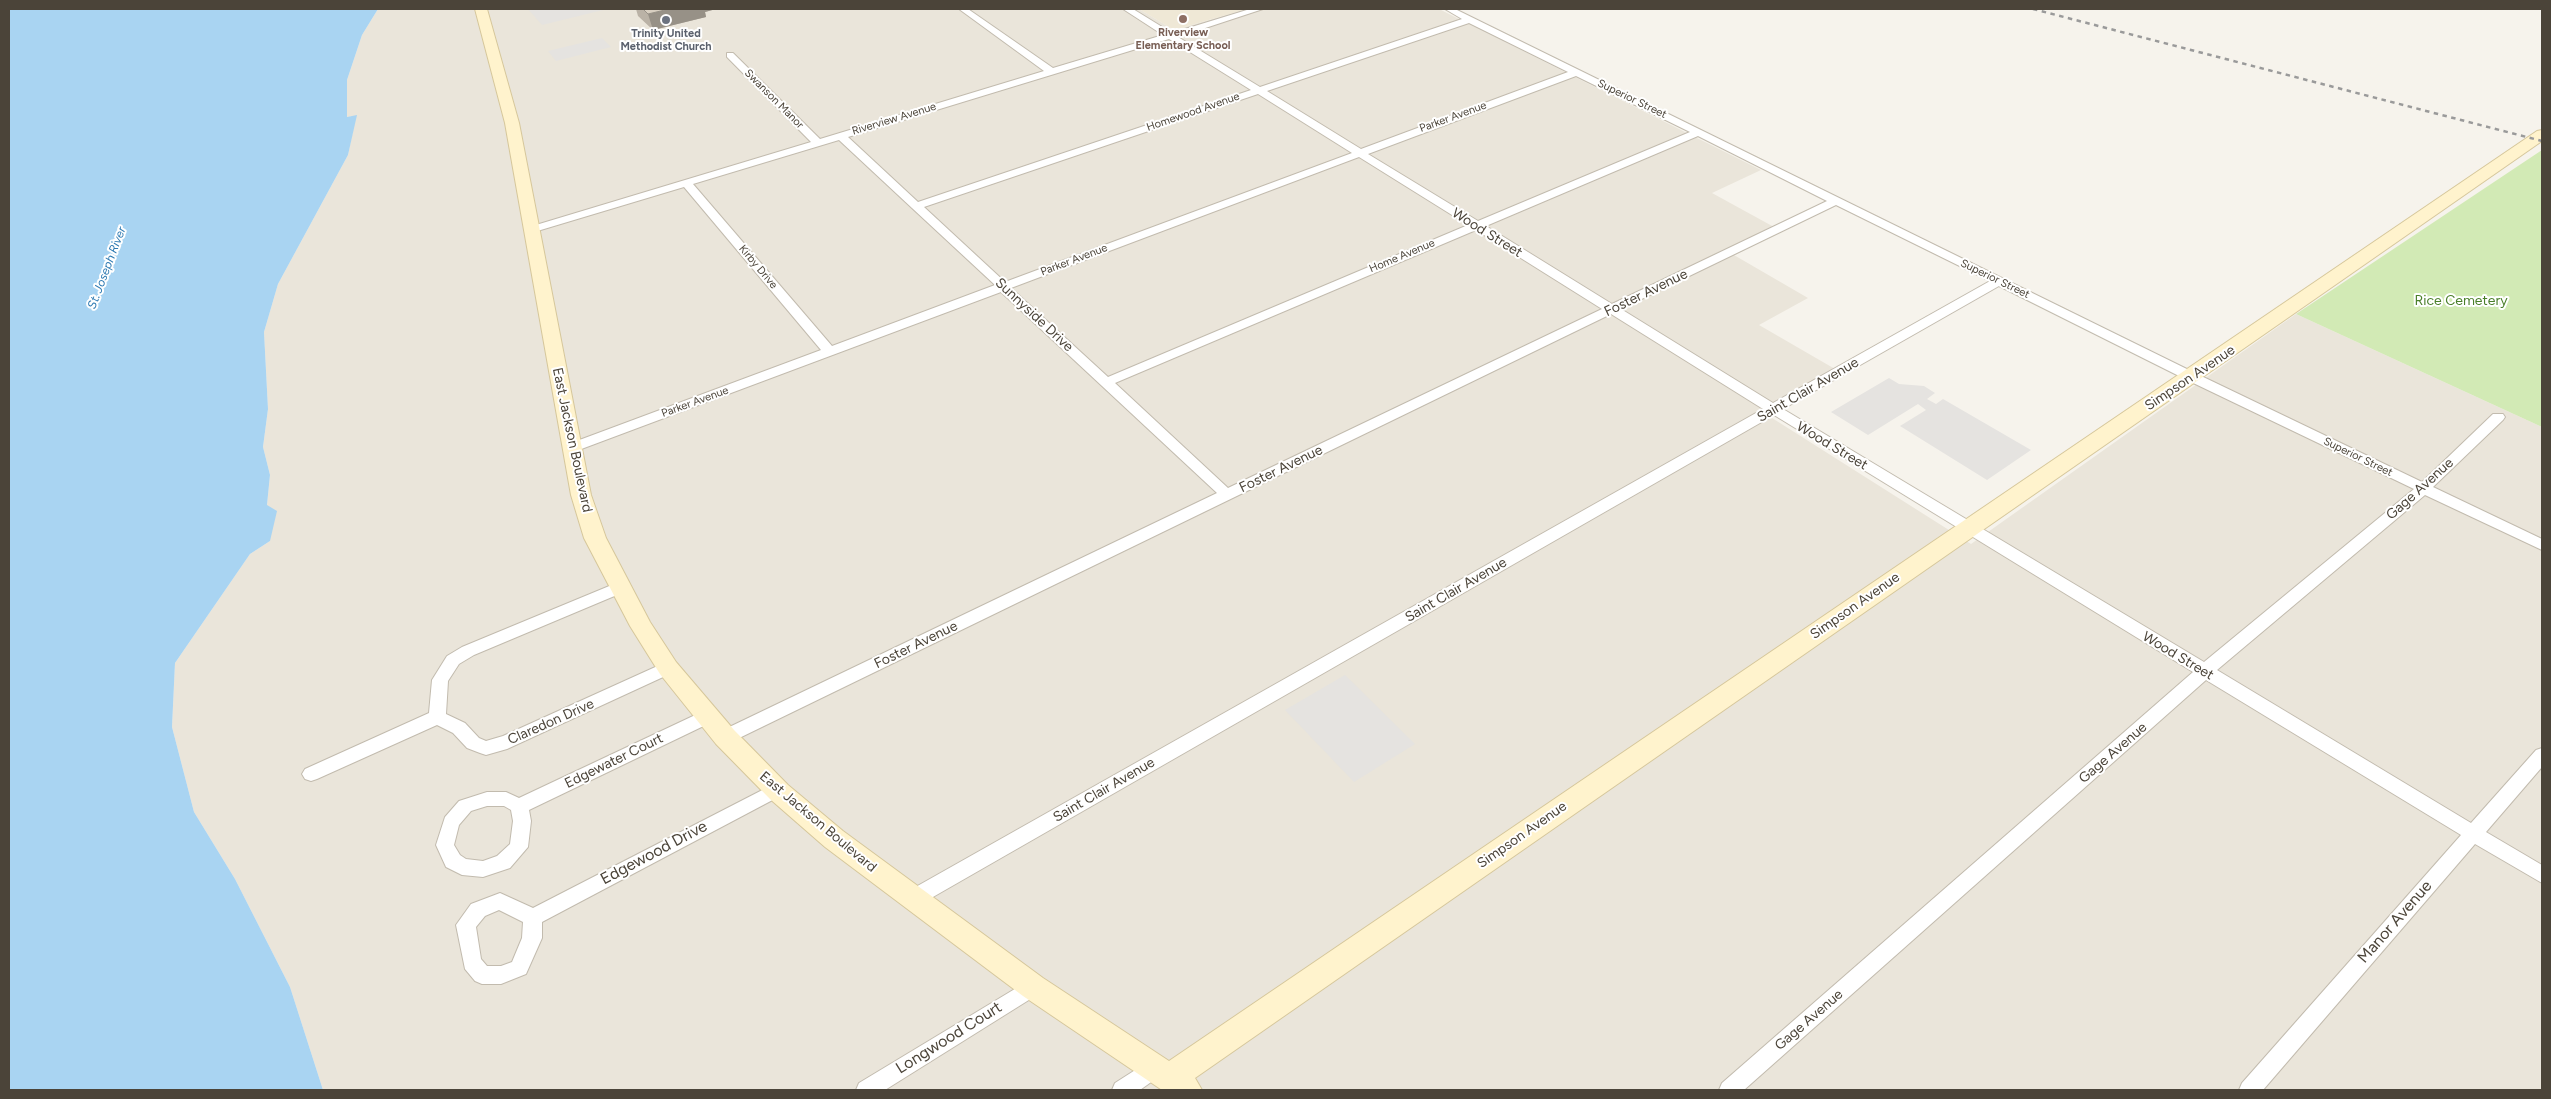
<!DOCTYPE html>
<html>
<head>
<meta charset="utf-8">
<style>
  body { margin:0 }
  #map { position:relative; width:2551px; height:1099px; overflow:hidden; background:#f6f3ec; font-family:Figtree,sans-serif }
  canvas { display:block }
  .frame { position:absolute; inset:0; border:10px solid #4b4439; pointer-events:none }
</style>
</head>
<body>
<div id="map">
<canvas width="2551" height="1099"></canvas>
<div class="frame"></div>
</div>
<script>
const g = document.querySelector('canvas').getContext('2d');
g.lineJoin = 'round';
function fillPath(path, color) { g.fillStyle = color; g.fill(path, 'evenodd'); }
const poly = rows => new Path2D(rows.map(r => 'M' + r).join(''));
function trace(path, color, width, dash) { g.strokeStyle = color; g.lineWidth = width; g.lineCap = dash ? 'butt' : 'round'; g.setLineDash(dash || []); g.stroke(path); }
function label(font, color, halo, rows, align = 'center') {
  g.font = font + ' Figtree,sans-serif'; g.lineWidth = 4; g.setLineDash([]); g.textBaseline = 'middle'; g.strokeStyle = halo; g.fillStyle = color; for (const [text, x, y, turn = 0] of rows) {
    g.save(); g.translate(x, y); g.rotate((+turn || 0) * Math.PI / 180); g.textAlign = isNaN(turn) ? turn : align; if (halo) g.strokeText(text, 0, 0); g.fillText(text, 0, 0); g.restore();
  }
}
const residential = poly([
  [378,9,1139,9,1174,30,1247,9,1439,9,1761,170,1712,193,1774,227,1727,251,1808,298,1759,325,1835,369,1761,411,1971,544,2296,314,2542,427,2542,1090,323,1090,290,987,235,879,194,812,172,727,175,663,250,554,270,541,267,505,270,475,263,447,268,409,264,332,278,284,348,155,356,116,347,117,347,80,362,35]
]);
const education = poly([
  [1139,9,1247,9,1174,30]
]);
const green = poly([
  [2542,150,2542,427,2296,314]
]);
const parking = poly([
  [528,9,602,9,603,10,542,25],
  [602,38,611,47,556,61,548,51],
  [1889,378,1899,384,1924,386,1935,393,1927,399,1936,404,1943,399,2031,450,1987,480,1900,426,1926,410,1918,404,1868,435,1831,412],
  [1345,675,1415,744,1354,782,1285,710]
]);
const water = poly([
  [9,9,378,9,362,35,347,80,347,117,357,115,348,155,278,284,264,332,268,409,263,447,270,475,267,505,277,511,270,541,250,554,175,663,172,727,194,812,235,879,290,987,323,1090,9,1090]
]);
const street = poly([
  [959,9,968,9,1053,68,1163,35,1123,9,1133,9,1172,33,1250,9,1263,9,1178,37,1260,87,1462,19,1445,9,1455,9,2197,374,2422,482,2493,414,2503,414,2505,417,2503,420,2433,487,2542,539,2542,550,2425,495,2217,670,2471,823,2536,750,2542,748,2542,767,2486,832,2542,865,2542,883,2475,844,2263,1090,2239,1090,2242,1083,2461,835,2206,680,1744,1090,1719,1090,1722,1083,2193,672,1774,415,919,905,912,907,905,905,903,899,905,893,1763,409,1611,314,731,742,725,744,719,742,716,737,719,732,1217,493,1001,292,576,451,571,452,564,448,566,445,821,350,684,187,534,232,526,232,526,228,811,142,727,57,727,53,733,53,820,139,1044,71,959,9],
  [1469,23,1568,72,1361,149,1267,91,1469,23],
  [1169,39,1251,90,918,202,848,137,1169,39],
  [1576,76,1690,132,1478,221,1368,154,1576,76],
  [1258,94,1352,153,1005,282,924,207,1258,94],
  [1698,136,1827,201,1612,304,1486,226,1698,136],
  [839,140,912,208,995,285,832,346,693,184,839,140],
  [1359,157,1468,225,1108,377,1011,288,1359,157],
  [1836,205,1990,281,1773,403,1621,309,1836,205],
  [1476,230,1602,309,1228,488,1115,383,1476,230],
  [1999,286,2187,380,2414,489,2204,662,1783,409,1999,286],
  [619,582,624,584,627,588,624,592,474,655,459,664,448,681,446,714,465,723,479,738,486,741,503,736,662,664,668,662,674,664,676,668,674,672,507,749,486,755,480,753,467,748,453,733,437,725,317,779,311,781,305,779,302,774,305,769,429,713,432,680,447,656,462,647,619,582],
  [708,709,714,711,716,716,714,721,529,810,531,821,528,847,510,868,483,877,462,875,446,867,436,845,445,817,459,801,487,792,506,792,519,798,708,709],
  [487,806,504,806,511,810,513,821,510,844,497,856,483,861,466,859,460,855,454,845,459,825,471,811,487,806],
  [776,783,782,785,785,790,782,795,542,922,542,938,526,974,501,984,482,984,475,981,465,969,456,925,471,904,500,893,533,908,776,783],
  [499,910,523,922,522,938,512,962,501,966,487,966,481,959,476,927,485,916,499,910],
  [1033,978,1040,981,1043,987,1040,993,885,1090,856,1090,859,1083,1033,978],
  [1154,1058,1161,1061,1164,1068,1161,1075,1140,1090,1112,1090,1115,1083,1154,1058]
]);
const secondary = poly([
  [475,9,487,9,519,123,591,495,606,538,650,622,676,662,734,730,788,785,843,831,1043,978,1169,1061,2537,131,2542,130,2542,141,1195,1078,1202,1090,1162,1090,1023,996,825,847,770,799,716,744,660,674,630,626,584,538,571,495,505,123,475,9]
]);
const rail = poly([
  [2033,9,2542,141]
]);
const wall = poly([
  [636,9,716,9,705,12,706,17,653,30,638,16]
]);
const shadedWall = poly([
  [669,9,716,9,705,12,706,17,653,30,648,14]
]);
const building = poly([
  [643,9,669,9,648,14,643,9]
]);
const markers = [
  [1183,19,5,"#8d6e63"],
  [666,20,5,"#6b7280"]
];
const farEducationnames = [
  ["Riverview",1183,33],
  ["Elementary School",1183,46]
];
const farWorshipnames = [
  ["Trinity United",666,34],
  ["Methodist Church",666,47]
];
const farStreetnames = [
  ["Swanson Manor",774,99,45],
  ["Superior Street",1632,99,26],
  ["Homewood Avenue",1193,112,-19],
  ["Parker Avenue",1453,117,-20],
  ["Riverview Avenue",894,119,-17],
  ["Home Avenue",1402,256,-23],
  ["Parker Avenue",1074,260,-21],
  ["Kirby Drive",758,267,50],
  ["Superior Street",1995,279,26],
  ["Parker Avenue",695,402,-20],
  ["Superior Street",2358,457,26]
];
const farWaternames = [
  ["St. Joseph River",107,268,-69]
];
const streetNames = [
  ["Wood Street",1487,233,32],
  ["Foster Avenue",1646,293,-26],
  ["Sunnyside Drive",1034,315,43],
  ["Simpson Avenue",2190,378,-34],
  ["Saint Clair Avenue",1808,390,-30],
  ["East Jackson Boulevard",572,440,78],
  ["Wood Street",1832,446,31],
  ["Foster Avenue",1281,469,-26],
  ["Gage Avenue",2420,489,-42],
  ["Saint Clair Avenue",1456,590,-30],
  ["Simpson Avenue",1855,606,-35],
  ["Foster Avenue",916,645,-26],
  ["Wood Street",2178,656,31],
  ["Claredon Drive",551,722,-24],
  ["Gage Avenue",2113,753,-41],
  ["Edgewater Court",614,761,-26],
  ["Saint Clair Avenue",1104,790,-30],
  ["East Jackson Boulevard",818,822,40],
  ["Simpson Avenue",1522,835,-35],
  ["Gage Avenue",1809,1020,-41]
];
const parkNames = [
  ["Rice Cemetery",2461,301]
];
const nearStreetnames = [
  ["Edgewood Drive",654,853,-28],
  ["Manor Avenue",2395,922,-49],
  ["Longwood Court",949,1038,-32]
];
fillPath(residential, '#eae5da');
fillPath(education, '#efe8d6');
fillPath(green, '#d2eab5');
fillPath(parking, '#e5e3e0');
fillPath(water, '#a9d4f2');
trace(street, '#c2bbae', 2);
trace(secondary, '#d6c79b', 2);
fillPath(street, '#fff');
fillPath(secondary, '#fff3cd');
trace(rail, '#9a9a9a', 2.5, [4.5, 4.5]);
fillPath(wall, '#bab2a6');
fillPath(shadedWall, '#979187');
fillPath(building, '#d8cfc1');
trace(building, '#979187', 1);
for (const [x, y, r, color] of markers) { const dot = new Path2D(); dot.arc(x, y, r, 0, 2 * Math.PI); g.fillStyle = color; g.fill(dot); trace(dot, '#fff', 2); }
label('bold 11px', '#785e54', '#fff', farEducationnames);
label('bold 11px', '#5b616d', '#fff', farWorshipnames);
label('11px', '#4b4439', '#fff', farStreetnames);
label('italic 12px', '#2e7ab2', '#fff', farWaternames);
label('14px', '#4b4439', '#fff', streetNames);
label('14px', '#4a7f2a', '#fff', parkNames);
label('16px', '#4b4439', '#fff', nearStreetnames);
</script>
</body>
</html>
